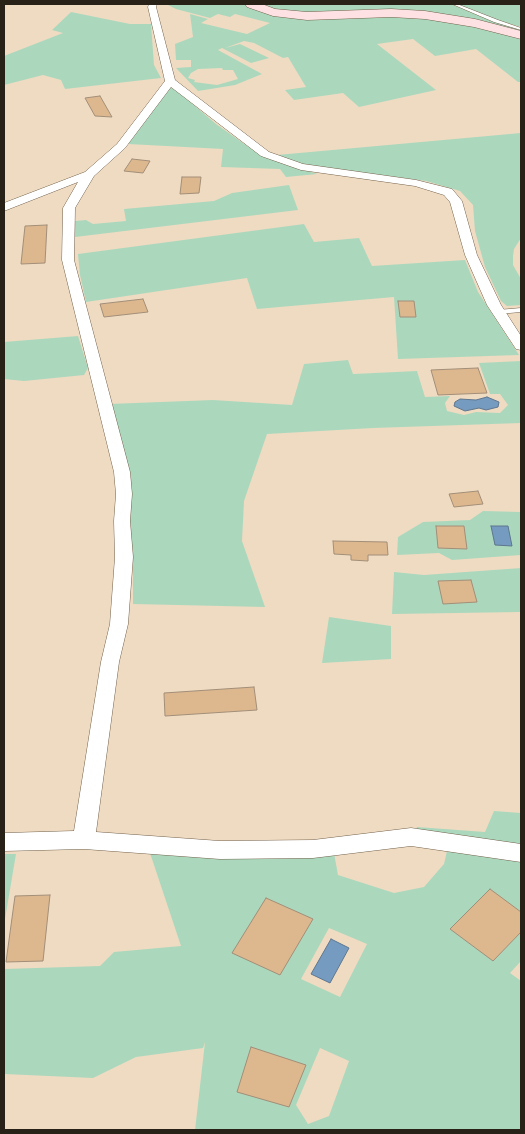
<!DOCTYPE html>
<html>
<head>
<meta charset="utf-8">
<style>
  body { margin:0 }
  #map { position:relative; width:525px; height:1134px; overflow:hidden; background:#efdbc2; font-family:Overpass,sans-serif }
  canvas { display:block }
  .frame { position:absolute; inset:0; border:5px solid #282118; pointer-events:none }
</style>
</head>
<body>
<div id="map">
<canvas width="525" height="1134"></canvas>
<div class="frame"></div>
</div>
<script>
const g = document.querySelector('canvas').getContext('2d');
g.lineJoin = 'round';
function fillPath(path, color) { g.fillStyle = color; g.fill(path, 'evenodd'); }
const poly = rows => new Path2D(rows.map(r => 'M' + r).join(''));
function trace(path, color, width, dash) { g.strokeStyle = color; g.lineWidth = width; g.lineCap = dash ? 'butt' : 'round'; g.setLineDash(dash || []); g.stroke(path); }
const green = poly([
  [166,4,244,4,269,13,402,14,473,25,521,38,521,82,518,82,476,49,435,56,413,39,377,44,436,90,359,107,343,93,294,100,285,90,306,87,288,57,283,58,254,43,244,41,225,48,240,44,269,58,251,63,222,48,218,50,262,74,235,85,198,91,176,68,191,67,191,60,176,60,175,44,193,37,190,14,208,19,201,23,247,34,270,23,235,14,230,17,218,14,210,18,176,9],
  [222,68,223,70,233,70,238,79,217,85,194,82,195,80,188,78,191,73,198,69],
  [258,4,451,4,480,16,521,30,521,33,430,14,315,14,277,10],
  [457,4,521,4,521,27,493,19],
  [71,12,130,24,151,24,154,65,161,78,65,89,61,80,43,75,4,85,4,56,63,33,52,30],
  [169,88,174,88,216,124,260,155,317,174,286,177,280,169,221,167,223,149,128,144],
  [521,133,521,238,514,249,513,256,513,265,521,279,521,305,507,306,501,301,485,267,475,231,473,205,460,191,426,181,304,165,277,155],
  [289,185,298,210,75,237,75,221,86,220,93,224,126,221,124,209,214,201,232,193],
  [304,224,314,242,359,238,372,266,465,260,478,292,519,355,398,359,394,297,257,309,247,278,86,302,80,275,78,254],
  [78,336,88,368,84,375,24,381,4,379,4,342],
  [348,360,353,374,417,371,425,397,450,396,445,403,447,411,464,415,476,412,500,413,508,405,500,394,490,394,479,363,521,361,521,423,373,428,267,434,244,501,242,541,265,607,133,604,133,567,129,521,132,494,130,472,109,404,213,400,292,405,304,364],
  [483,511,521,512,521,555,452,560,439,553,397,555,398,537,423,522,470,520],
  [521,568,521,612,392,614,394,572,424,575],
  [329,617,391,626,391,659,322,663],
  [494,811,521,813,521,844,485,842,416,831,417,827,485,832],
  [447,851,521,860,521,961,510,973,521,981,521,1130,195,1130,205,1042,203,1048,136,1057,93,1078,4,1074,4,969,100,966,114,952,181,946,150,853,334,853,338,875,394,893,424,887,444,864],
  [329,928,367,944,340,997,301,979],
  [320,1048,349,1061,329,1116,308,1124,296,1105],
  [4,854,16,854,4,925]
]);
const water = poly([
  [487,397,499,402,498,407,486,410,479,408,465,411,454,406,455,402,460,399,476,400,487,397],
  [491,526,508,526,512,546,495,545,491,526],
  [331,939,349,948,330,983,311,974,331,939]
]);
const building = poly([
  [100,96,112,117,95,116,85,98,100,96],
  [132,159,150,161,143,173,124,171,132,159],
  [182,177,201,177,199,193,180,194,182,177],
  [47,225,45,263,21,264,25,226,47,225],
  [143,299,148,312,104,317,100,304,143,299],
  [398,301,414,301,416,317,400,317,398,301],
  [478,368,487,393,438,395,431,370,478,368],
  [478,491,483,504,454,507,449,494,478,491],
  [436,526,464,526,467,549,438,548,436,526],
  [333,541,387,542,388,555,368,555,368,561,351,560,351,555,334,554,333,541],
  [471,580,477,602,443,604,438,581,471,580],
  [254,687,257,710,165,716,164,693,254,687],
  [490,889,521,912,521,932,493,961,450,929,490,889],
  [50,895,43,961,6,962,15,896,50,895],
  [266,898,313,919,280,975,232,953,266,898],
  [251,1047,306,1065,289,1107,237,1092,251,1047]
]);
const lane = poly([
  [452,4,457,4,498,20,521,28,521,30,494,22,452,4],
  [521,308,521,312,498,314,495,312,498,310,521,308]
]);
const street = poly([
  [149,4,157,4,156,7,175,80,269,152,303,164,416,180,452,189,462,201,477,255,501,305,521,336,521,350,516,349,487,305,465,255,450,202,444,195,415,186,301,170,261,156,171,87,125,148,94,176,75,208,74,260,130,472,132,494,130,521,133,557,128,624,119,662,96,832,220,841,313,840,411,828,521,844,521,862,411,846,313,858,220,859,84,849,4,851,4,833,74,831,101,662,110,624,115,557,114,521,116,494,114,472,62,260,63,208,78,182,4,211,4,203,85,172,117,144,165,81,148,7,149,4]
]);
const secondary = poly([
  [245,4,262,4,275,9,307,12,391,9,425,11,475,19,521,31,521,39,474,27,425,19,391,17,307,20,273,16,247,7,245,4]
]);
fillPath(green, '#abd8bd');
fillPath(water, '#759bc0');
trace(water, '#5e768e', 1);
fillPath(building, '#ddb88f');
trace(building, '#a28e78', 1);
trace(lane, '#73624c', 1);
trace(street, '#73624c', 1);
trace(secondary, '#73624c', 1);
fillPath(lane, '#fff');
fillPath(street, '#fff');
fillPath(secondary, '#fde1e3');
</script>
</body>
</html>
